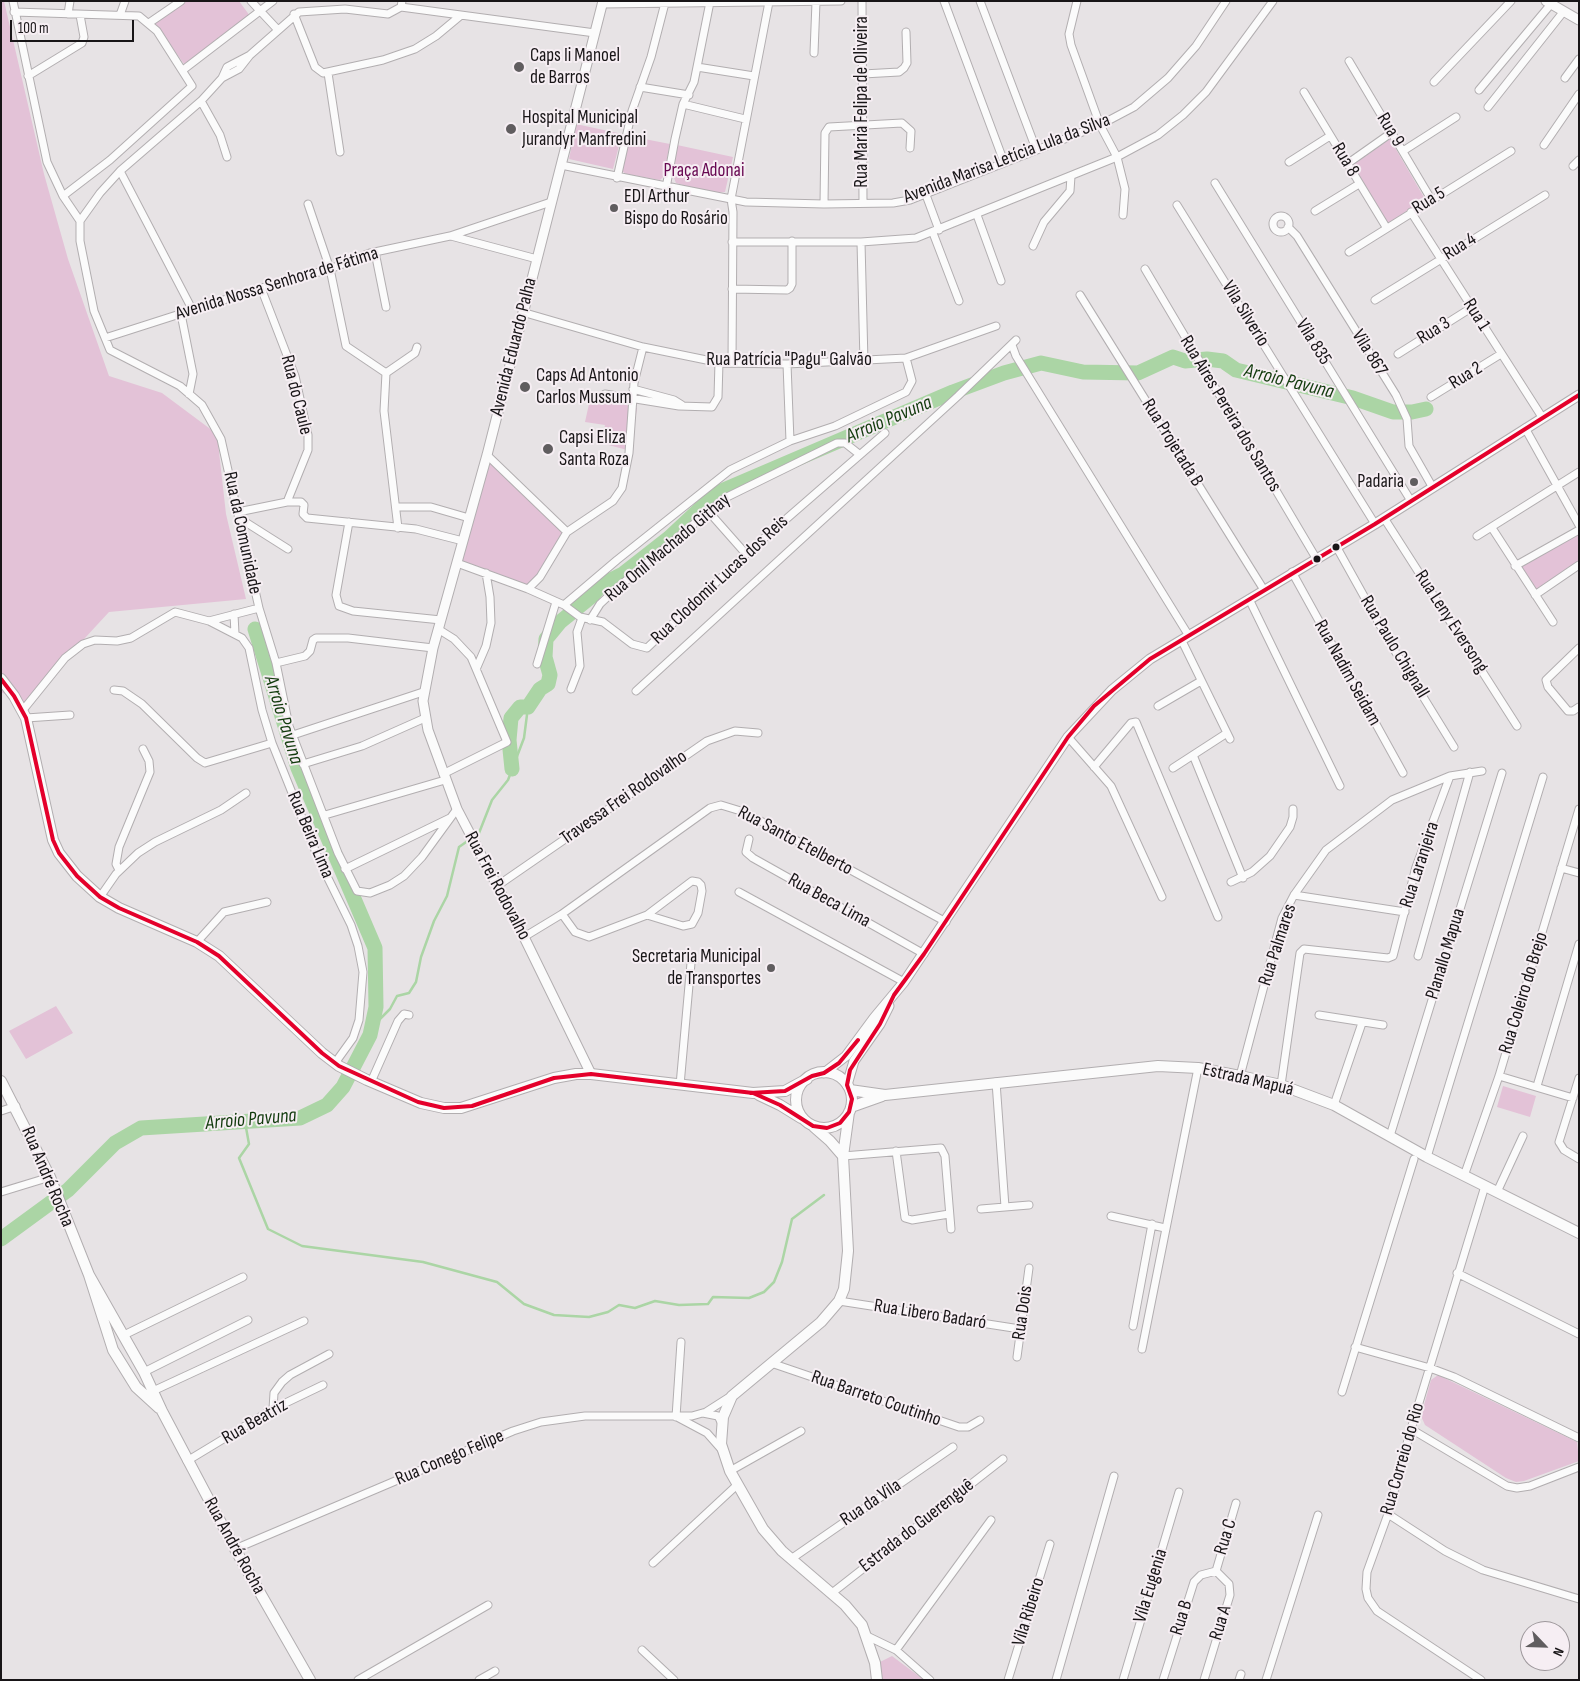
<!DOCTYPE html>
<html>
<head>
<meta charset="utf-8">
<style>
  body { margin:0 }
  #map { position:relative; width:1580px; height:1681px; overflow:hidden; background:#e7e3e5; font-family:"Sofia Sans Condensed",sans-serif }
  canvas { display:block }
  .frame { position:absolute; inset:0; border:2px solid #181517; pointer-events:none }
  .north { position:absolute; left:1520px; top:1621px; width:50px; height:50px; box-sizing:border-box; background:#f6eef3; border:1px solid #9d979b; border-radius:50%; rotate:114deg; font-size:14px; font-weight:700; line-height:20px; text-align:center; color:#181517 }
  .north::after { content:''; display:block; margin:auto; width:18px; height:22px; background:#605d5f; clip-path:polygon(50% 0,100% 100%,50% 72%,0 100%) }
  .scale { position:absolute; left:10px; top:20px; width:124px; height:22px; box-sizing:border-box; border:2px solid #181517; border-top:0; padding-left:6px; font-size:15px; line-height:18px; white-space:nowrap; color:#181517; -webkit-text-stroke:4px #f6eef3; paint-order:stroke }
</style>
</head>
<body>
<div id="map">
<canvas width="1580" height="1681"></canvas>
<div class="frame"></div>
<div class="north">N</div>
<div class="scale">100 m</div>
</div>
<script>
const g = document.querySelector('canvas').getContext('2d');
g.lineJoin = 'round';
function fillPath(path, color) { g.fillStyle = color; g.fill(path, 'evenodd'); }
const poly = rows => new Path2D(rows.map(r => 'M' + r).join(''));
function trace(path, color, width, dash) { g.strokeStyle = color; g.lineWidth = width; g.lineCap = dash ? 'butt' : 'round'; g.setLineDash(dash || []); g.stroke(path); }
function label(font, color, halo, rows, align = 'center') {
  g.font = font + ' "Sofia Sans Condensed",sans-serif'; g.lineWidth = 4; g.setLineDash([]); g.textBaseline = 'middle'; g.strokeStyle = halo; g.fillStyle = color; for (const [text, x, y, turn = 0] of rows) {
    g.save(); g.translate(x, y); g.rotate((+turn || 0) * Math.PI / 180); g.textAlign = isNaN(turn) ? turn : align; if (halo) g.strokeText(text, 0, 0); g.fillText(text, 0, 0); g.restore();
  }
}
const green = poly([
  [1,1,4,1,44,174,68,259,109,376,162,393,217,434,226,514,246,599,109,612,24,704,1,692],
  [186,1,239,1,250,16,184,64,154,22],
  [576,124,622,134,613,169,569,159],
  [629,136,670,144,663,177,660,180,626,174,622,171],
  [1390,139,1425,199,1387,224,1353,165],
  [677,145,733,157,725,192,712,193,676,183,672,173],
  [591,395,637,408,631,451,601,443,605,425,585,422],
  [489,461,567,532,534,591,461,562],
  [1579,530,1579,565,1535,595,1515,566],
  [56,1006,73,1033,26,1059,9,1031],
  [1503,1086,1536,1096,1530,1117,1497,1107],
  [1438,1375,1577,1442,1579,1461,1524,1481,1516,1482,1506,1478,1425,1425,1421,1416,1431,1380],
  [892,1656,924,1680,879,1680,876,1664]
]);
const stream = poly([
  [370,1035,377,1022,390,1009,397,996,409,993,416,982,421,957,434,921,447,896,459,847,479,833,492,800,508,780,524,738,528,707],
  [245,1122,249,1144,239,1158,268,1229,302,1246,423,1262,497,1282,524,1304,554,1315,589,1317,608,1312,619,1305,635,1308,655,1301,679,1305,708,1304,713,1297,749,1298,764,1292,774,1282,782,1262,792,1219,824,1195]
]);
const river = poly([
  [512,769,509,740,511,718,520,707,528,707,540,689,548,684,550,675,545,657,546,639,560,622,592,596,601,585,623,574,669,538,717,493,953,392,1004,373,1041,363,1083,372,1138,373,1173,357,1185,361,1207,359,1223,361,1236,370,1353,398,1393,412,1412,412,1426,409],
  [1,1239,68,1190,115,1143,141,1128,300,1118,327,1105,343,1087,370,1035,376,1007,375,948,298,768,255,629]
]);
const minor = poly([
  [13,1,47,162,63,196,80,221],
  [251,1,278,30],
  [402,1,401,7,595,33],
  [862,1,863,203],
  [944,1,1004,162],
  [980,1,1036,149],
  [1077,1,1069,34,1071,45,1100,125,1117,157,1125,189,1123,215],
  [602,4,841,1],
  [14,12,139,16,157,31,192,86,110,160,63,196],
  [68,14,70,1],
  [294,14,315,67,323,73,383,60,415,49,436,36,460,16],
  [120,15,125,1],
  [149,23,181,1],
  [814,53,816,2],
  [250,55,227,67,222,78,201,101,120,171,100,193,80,221,80,241,94,311,110,350,180,386,202,405,221,439,259,608,276,663,289,726,338,853,357,891,370,893,390,885,404,876,422,857,457,809],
  [1349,61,1431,199],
  [697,67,754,76],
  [183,70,273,1],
  [328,73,340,152],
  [863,74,899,72,904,68,907,63,906,32],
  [28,76,82,43,84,37,80,15],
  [222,78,239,69,250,55,299,12,345,9,388,14,401,7],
  [1565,78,1579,59],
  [1434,82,1511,1],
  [640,87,689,95],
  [1479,90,1551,4],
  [1304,92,1386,227],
  [201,101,220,135,227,157],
  [683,104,745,119],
  [1488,107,1564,11],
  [1544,145,1579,94],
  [1403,151,1456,117],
  [1289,162,1330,136],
  [1347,164,1391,133],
  [561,165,746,202,824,204,893,203,910,200,1100,125,1134,107,1168,78,1196,46,1226,1],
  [1573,166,1579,160],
  [120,171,192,309],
  [617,178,632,111,651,57,665,3],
  [1215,183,1411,501],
  [666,188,675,139,683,104,694,82,710,2],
  [926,195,939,230],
  [308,204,330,269,346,346,386,373,384,411,398,528],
  [824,204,825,133,829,127,902,123,911,131,910,148],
  [1177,205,1375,524],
  [1315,211,1359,184],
  [1411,212,1542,417],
  [977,215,1001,281],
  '1273 224a8 8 0 1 1 16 0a8 8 0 1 1-16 0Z',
  [1288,227,1297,236,1396,395,1407,419,1409,446,1433,488],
  [933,233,959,301],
  [451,236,537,259],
  [732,242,861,242,916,238,1117,157,1158,135,1183,115,1206,92,1273,1],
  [861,242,864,362],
  [1033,246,1044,222,1070,191,1071,176],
  [375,252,386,307],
  [1349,252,1511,151],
  [1145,269,1316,558],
  [261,288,295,376,308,435,308,450,287,502],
  [732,289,787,290,790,288,792,284,792,241],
  [1080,295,1264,590],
  [1375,300,1545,195],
  [522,312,643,347,721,363,787,364,906,358,996,326],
  [181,314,193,374,189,394],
  [105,338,261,288,330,269,370,253,450,236,551,202],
  [1012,345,1016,356,1189,636],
  [1398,354,1471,308],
  [732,363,733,212,731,199,769,2],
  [787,364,790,441],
  [386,373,415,353,417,347],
  [633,389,674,400,682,405],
  [605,394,679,406,712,407,718,397,719,362],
  [1431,397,1501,354],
  [1525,428,1579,525],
  [487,455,567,532],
  [396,507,431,507,469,518],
  [708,511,746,554],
  [238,512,287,502,301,502,304,505,303,514,307,518,416,529,463,541],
  [239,518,288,549],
  [1384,518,1517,726],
  [349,522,336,595,339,606,353,611,441,620],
  [1492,528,1553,622],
  [1477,536,1579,472],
  [1336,546,1390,643,1454,747],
  [457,563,528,589,564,605,580,617,603,622,632,644,647,648,746,554,885,433],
  [1515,566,1579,530],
  [1292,572,1403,773],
  [528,589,540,577,567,532,613,501,622,488,629,453,634,383,643,347],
  [1535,595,1579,565],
  [1249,599,1340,786],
  [564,605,617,560,730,470,790,441,835,426,906,392,912,381,906,358],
  [234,614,235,634],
  [590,620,600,604,616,589,725,498,837,443,845,443,859,454],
  [209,621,242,638,249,648,262,710,272,743,319,860,351,925,358,946,363,972,359,1020,353,1038,335,1063],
  [438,629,454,639,471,657,507,742,443,774],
  [1182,641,1230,739],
  [1579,648,1546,680,1548,687,1568,711,1573,711,1579,707],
  [276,663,305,656,310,651,313,640,316,638,348,638,433,648],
  [537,664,556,602],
  [477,667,486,646,491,623,490,597,486,573],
  [571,689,580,666,577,632,582,618],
  [114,690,123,691,142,704,197,758,205,763,272,743],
  [636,691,958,396,1016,340],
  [1158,706,1201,681],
  [23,710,65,658,83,644,95,640,117,641,131,638,175,612,209,621,259,608],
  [26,718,70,715],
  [293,735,423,692],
  [1068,737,1111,786,1162,897],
  [1193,755,1243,878],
  [303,764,362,746,425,718],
  [1094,767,1131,723,1136,722,1218,917],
  [1173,768,1227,733],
  [325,815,445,780],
  [749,839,746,852,753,858,924,954],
  [1561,868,1579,873],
  [345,869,450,818],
  [119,870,116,864,119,847,150,772,149,761,143,749],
  [1231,882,1252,872,1270,856,1290,827,1293,817,1293,809],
  [497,886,707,741,735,731,758,733],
  [739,892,904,982],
  [1294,895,1405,912],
  [100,897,116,874,138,853,155,842,221,810,246,793],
  [562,914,575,932,589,937,647,915,692,881,698,882,701,885,702,891,698,913,692,924,683,926,647,915],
  [524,937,562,914,710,808,721,805,744,812,946,922],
  [197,942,224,912,267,902],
  [1418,956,1470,772],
  [1319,1015,1383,1025],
  [1240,1076,1282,918,1294,895,1326,850,1392,800,1450,776,1482,771],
  [1499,1076,1573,1098],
  [1579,1078,1559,1142,1564,1150,1579,1159],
  [371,1082,398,1021,404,1014,409,1015],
  [996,1082,1005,1207],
  [680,1085,691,963],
  [1281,1085,1300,953,1304,949,1388,958,1393,956,1416,867,1450,776],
  [1537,1086,1579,944],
  [1334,1105,1362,1023],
  [1,1111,16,1106],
  [1390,1136,1502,773],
  [896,1151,905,1218,912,1220,949,1214],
  [843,1156,941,1148,945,1156,951,1229],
  [1427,1157,1543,777],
  [1464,1176,1499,1076,1579,809],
  [1,1192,50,1177],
  [1497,1192,1523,1136],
  [981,1209,1029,1205],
  [1111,1216,1165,1228],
  [1457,1273,1579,1334],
  [839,1301,1020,1329],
  [1133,1326,1152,1224],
  [124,1335,243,1277],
  [1355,1347,1430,1368,1454,1377,1579,1438],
  [1142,1349,1198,1068],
  [1017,1357,1029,1268],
  [771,1363,959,1427,968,1427,980,1420],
  [144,1372,248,1320],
  [153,1391,304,1321],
  [1342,1392,1414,1159],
  [273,1409,274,1393,282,1382,290,1375,329,1354],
  [703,1413,718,1416,722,1424],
  [676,1417,681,1342],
  [677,1417,707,1433,722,1450],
  [1411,1429,1507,1486,1517,1488,1530,1486,1579,1467],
  [187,1461,273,1409,323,1385],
  [730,1471,801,1431],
  [1388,1514,1445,1551,1483,1570,1579,1599],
  [235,1549,513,1431,541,1422,585,1416,692,1416,706,1412,731,1396],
  [791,1559,953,1447],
  [653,1563,737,1485],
  [1216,1571,1236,1503],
  [832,1593,1003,1459],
  [867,1636,896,1650,930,1680],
  [642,1650,674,1680],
  [896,1650,991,1520],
  [358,1680,488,1605],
  [479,1680,495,1671],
  [1008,1680,1050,1544],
  [1056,1680,1114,1476],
  [1123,1680,1179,1492],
  [1163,1680,1194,1582,1201,1575,1216,1571],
  [1204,1680,1230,1595,1229,1584,1216,1571],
  [1239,1680,1241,1674],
  [1266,1680,1318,1515],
  [1481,1680,1377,1611,1368,1598,1366,1589,1367,1572,1388,1514,1411,1429,1485,1186]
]);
const tertiary = poly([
  [1546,1,1579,20],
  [824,1073,846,1056,874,1018,904,982,1068,737,1112,690,1150,659,1375,524,1579,395],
  [591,1074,524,937,457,809,428,730,423,701,433,648,487,455,603,1],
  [847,1085,854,1061,880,1024,889,1006]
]);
const secondary = poly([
  [1,679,14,696,26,718,53,840,59,853,77,876,100,897,119,908,197,942,219,956,322,1053,339,1066,367,1080,421,1103,444,1108,461,1108,554,1078,576,1074,591,1074,753,1093,785,1091,807,1079],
  '796 1100a28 28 0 1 1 56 0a28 28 0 1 1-56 0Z',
  [1,1081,50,1177,89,1275,113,1350,136,1387,159,1408],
  [850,1090,885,1095,1158,1066,1198,1068,1240,1076,1281,1085,1334,1105,1427,1157,1579,1233],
  [759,1095,780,1105,801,1118],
  [851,1107,882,1096],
  [849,1112,843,1156,848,1251,844,1289,839,1301,821,1322,732,1396,723,1417,721,1444,730,1471,763,1529,782,1551,845,1605,862,1625,875,1663,877,1680],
  [814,1127,830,1141,843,1156],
  [89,1275,144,1372,162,1411,235,1549,310,1680]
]);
const bus1 = poly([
  [1,679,14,696,26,718,53,840,59,853,77,876,100,897,119,908,197,942,219,956,322,1053,339,1066,418,1102,444,1108,472,1106,554,1078,591,1074,753,1093,780,1105,813,1126,827,1128,840,1123,849,1112,852,1099,847,1085,850,1070,880,1024,894,995,924,954,1068,737,1094,706,1150,659,1375,524,1579,395],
  [750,1093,785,1091,812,1076,824,1073,839,1063,858,1040]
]);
const markers = [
  [519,67,6,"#605d5f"],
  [511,129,6,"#605d5f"],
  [614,208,5,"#605d5f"],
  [525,387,6,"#605d5f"],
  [548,449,6,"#605d5f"],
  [1414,482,5,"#605d5f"],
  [1336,547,4.5,"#181517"],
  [1317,559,4.5,"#181517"],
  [771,968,5,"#605d5f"]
];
const poiNames = [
  ["Caps Ii Manoel",530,56],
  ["de Barros",530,78],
  ["Hospital Municipal",522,118],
  ["Jurandyr Manfredini",522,140],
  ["EDI Arthur",624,197],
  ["Bispo do Rosário",624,219],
  ["Caps Ad Antonio",536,376],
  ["Carlos Mussum",536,398],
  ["Capsi Eliza",559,438],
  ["Santa Roza",559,460],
  ["Padaria",1404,482,"right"],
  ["Secretaria Municipal",761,957,"right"],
  ["de Transportes",761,979,"right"]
];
const streetNames = [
  ["Rua Maria Felipa de Oliveira",862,102,-90],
  ["Rua 9",1390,130,59],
  ["Avenida Marisa Letícia Lula da Silva",1007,159,-21],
  ["Rua 8",1345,160,59],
  ["Rua 5",1429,201,-32],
  ["Rua 4",1460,247,-32],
  ["Avenida Nossa Senhora de Fátima",277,284,-17],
  ["Vila Silverio",1245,314,58],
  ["Rua 1",1476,315,58],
  ["Rua 3",1434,331,-32],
  ["Vila 835",1313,342,58],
  ["Avenida Eduardo Palha",514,347,-76],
  ["Vila 867",1369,353,58],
  ["Rua Patrícia \"Pagu\" Galvão",789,360],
  ["Rua 2",1466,376,-32],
  ["Rua do Caule",296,395,76],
  ["Rua Aires Pereira dos Santos",1230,414,59],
  ["Rua Projetada B",1172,443,58],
  ["Rua da Comunidade",242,533,78],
  ["Rua Onil Machado Githay",668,548,-40],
  ["Rua Clodomir Lucas dos Reis",720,580,-43],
  ["Rua Leny Eversong",1451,622,57],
  ["Rua Paulo Chignall",1394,647,59],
  ["Rua Nadim Seidam",1347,673,61],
  ["Travessa Frei Rodovalho",624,798,-35],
  ["Rua Beira Lima",310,835,67],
  ["Rua Santo Etelberto",795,841,28],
  ["Rua Laranjeira",1420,865,-72],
  ["Rua Frei Rodovalho",497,886,62],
  ["Rua Beca Lima",829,901,29],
  ["Rua Palmares",1278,945,-72],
  ["Planallo Mapua",1446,954,-73],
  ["Rua Coleiro do Brejo",1524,993,-73],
  ["Estrada Mapuá",1248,1080,13],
  ["Rua André Rocha",47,1177,67],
  ["Rua Dois",1023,1313,-82],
  ["Rua Libero Badaró",930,1315,9],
  ["Rua Barreto Coutinho",876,1399,19],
  ["Rua Beatriz",255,1422,-30],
  ["Rua Conego Felipe",450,1458,-23],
  ["Rua Correio do Rio",1403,1459,-74],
  ["Rua da Vila",871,1503,-34],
  ["Estrada do Guerenguê",917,1526,-38],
  ["Rua C",1226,1537,-73],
  ["Rua André Rocha",234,1546,61],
  ["Vila Eugenia",1151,1586,-73],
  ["Vila Ribeiro",1029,1612,-73],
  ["Rua B",1182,1618,-73],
  ["Rua A",1221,1623,-73]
];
const parkNames = [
  ["Praça Adonai",704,171]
];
const waterNames = [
  ["Arroio Pavuna",1289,382,14],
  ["Arroio Pavuna",889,420,-23],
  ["Arroio Pavuna",283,720,73],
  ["Arroio Pavuna",251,1120,-5]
];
fillPath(green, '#e3c2d7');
trace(stream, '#abd5a5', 2.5);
trace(river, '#abd5a5', 15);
trace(minor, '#b2aeb0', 9);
trace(tertiary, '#b2aeb0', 11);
trace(secondary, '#b2aeb0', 12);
trace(minor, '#fbfbfb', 7);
trace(tertiary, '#fbfbfb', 9);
trace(secondary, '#fbfbfb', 10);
trace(bus1, '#e4002b', 4);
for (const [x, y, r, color] of markers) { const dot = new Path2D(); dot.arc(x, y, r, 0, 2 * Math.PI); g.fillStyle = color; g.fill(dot); trace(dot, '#f6eef3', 2); }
label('19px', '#181517', '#f6eef3', poiNames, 'left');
label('19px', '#181517', '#f6eef3', streetNames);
label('19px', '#670751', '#f6eef3', parkNames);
label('italic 20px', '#123b0d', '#f6eef3', waterNames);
</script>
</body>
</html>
